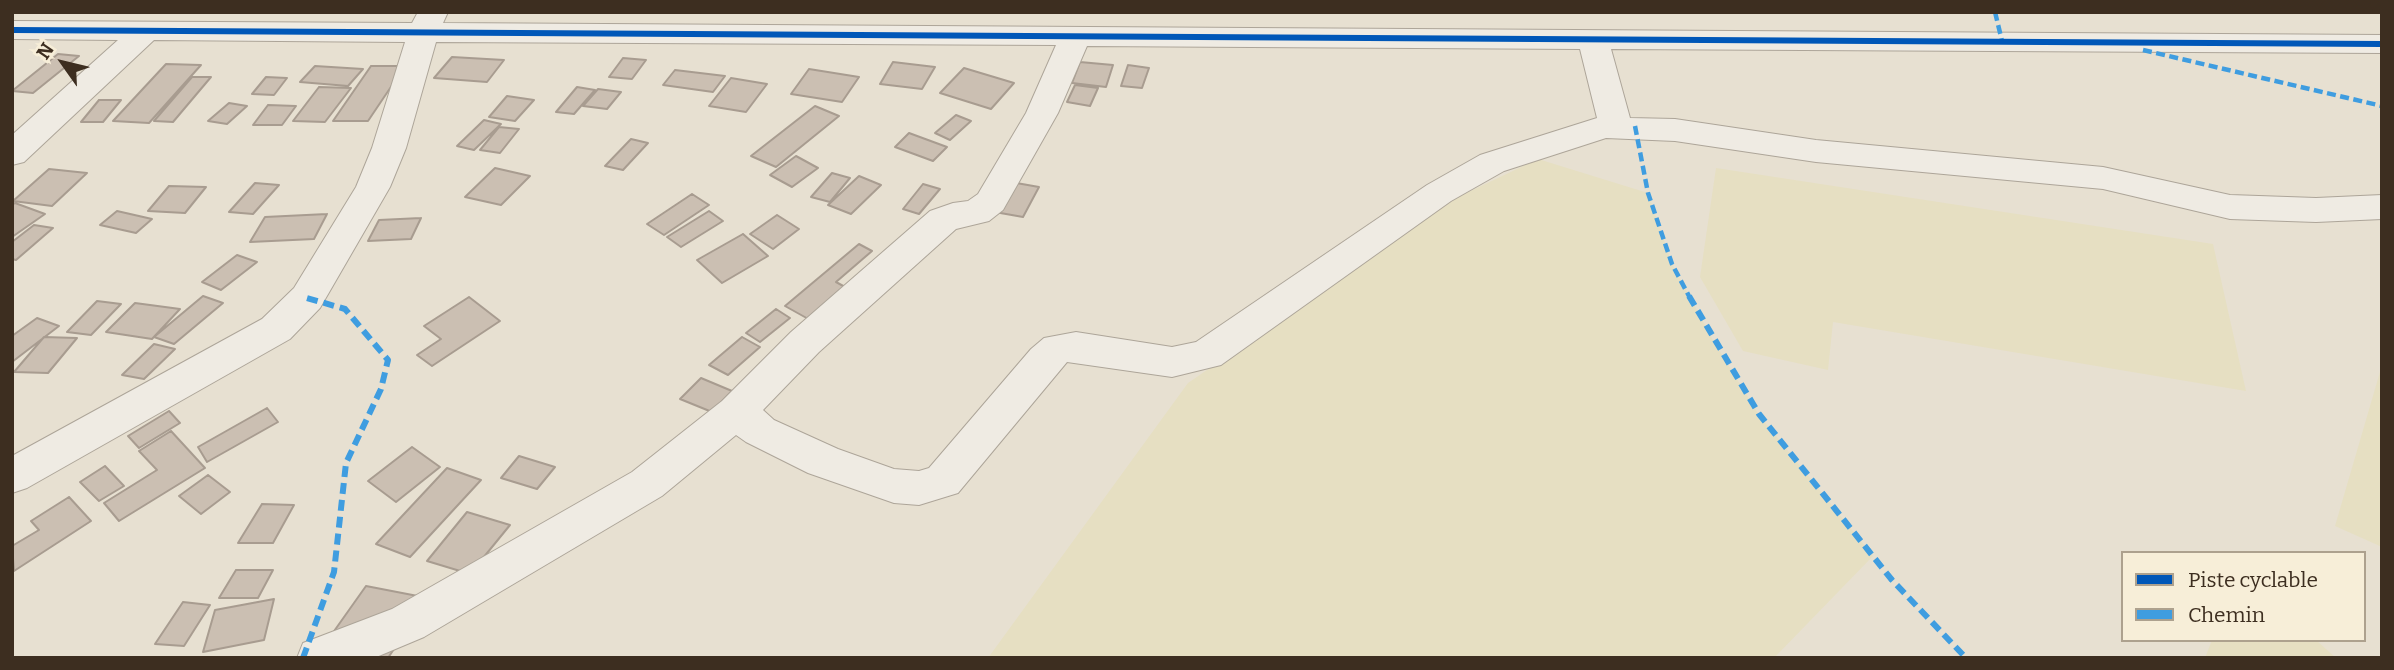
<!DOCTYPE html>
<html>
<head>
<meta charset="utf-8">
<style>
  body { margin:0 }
  #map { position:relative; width:2394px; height:670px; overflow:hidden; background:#e7e0d1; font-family:Bitter,serif }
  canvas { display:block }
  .frame { position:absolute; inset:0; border:14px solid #3d2e20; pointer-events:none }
  .legend { position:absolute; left:2121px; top:551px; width:245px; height:91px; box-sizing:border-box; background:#f7eed8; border:2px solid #ada18e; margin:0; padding:9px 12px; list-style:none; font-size:21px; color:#3d2e20 }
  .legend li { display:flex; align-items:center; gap:14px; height:35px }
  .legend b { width:35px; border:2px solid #ada18e }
  .north { position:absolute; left:28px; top:28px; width:70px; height:70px; -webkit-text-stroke:5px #f7eed8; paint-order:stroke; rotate:304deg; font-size:19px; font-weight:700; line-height:28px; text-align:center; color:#3d2e20 }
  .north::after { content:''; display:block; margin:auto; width:24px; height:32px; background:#3d2e20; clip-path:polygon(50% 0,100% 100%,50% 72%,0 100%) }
</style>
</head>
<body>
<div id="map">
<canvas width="2394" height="670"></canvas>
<div class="frame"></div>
<ul class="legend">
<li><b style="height:9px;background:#0057b8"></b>Piste cyclable</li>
<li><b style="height:9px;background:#3f9de0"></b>Chemin</li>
</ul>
<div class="north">N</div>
</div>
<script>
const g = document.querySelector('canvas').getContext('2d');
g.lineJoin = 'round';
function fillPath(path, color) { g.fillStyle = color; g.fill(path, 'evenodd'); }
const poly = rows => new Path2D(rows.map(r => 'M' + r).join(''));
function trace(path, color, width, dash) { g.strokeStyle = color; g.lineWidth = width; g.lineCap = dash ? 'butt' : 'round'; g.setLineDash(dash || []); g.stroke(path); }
const farmland = poly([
  [1538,159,1648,193,1672,264,1713,340,1759,415,1873,556,1774,658,988,658,1188,383,1458,197],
  [1716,168,2213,244,2246,391,1833,322,1828,370,1743,351,1700,277],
  [2382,365,2382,547,2335,526],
  [2212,640,2316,640,2336,658,2205,658]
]);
const building = poly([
  [58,54,79,56,33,93,12,91,58,54],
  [452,57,504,60,487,82,434,78,452,57],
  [623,58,646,60,632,79,609,77,623,58],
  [893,62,935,67,922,89,880,84,893,62],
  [1080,62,1113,65,1106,87,1072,83,1080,62],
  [166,64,201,65,149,123,113,121,166,64],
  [1128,65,1149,68,1142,88,1121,86,1128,65],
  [315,66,363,69,348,86,300,82,315,66],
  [371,66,405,66,368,121,333,121,371,66],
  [964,68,1014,83,991,109,940,93,964,68],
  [809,69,859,77,842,102,791,94,809,69],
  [675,70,725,76,713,92,663,85,675,70],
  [192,77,211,77,173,122,154,121,192,77],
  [266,77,287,78,274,95,252,94,266,77],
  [731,78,767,84,746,112,709,106,731,78],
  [1075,85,1098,88,1090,106,1067,102,1075,85],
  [319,87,351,88,325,122,293,121,319,87],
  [577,87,595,90,574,114,556,112,577,87],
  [598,89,621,92,607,109,583,106,598,89],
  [507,96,534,100,515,121,489,117,507,96],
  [99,100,121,100,103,122,81,122,99,100],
  [229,103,247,106,227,124,208,121,229,103],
  [268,105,296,106,282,125,253,125,268,105],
  [815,106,839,116,776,167,751,156,815,106],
  [956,115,971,121,950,140,935,133,956,115],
  [484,120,501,124,474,150,457,146,484,120],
  [499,127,519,129,500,153,480,150,499,127],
  [909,133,947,147,933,161,895,147,909,133],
  [631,139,648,143,623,170,605,166,631,139],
  [796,156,818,168,792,187,770,175,796,156],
  [495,168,530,176,501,205,465,197,495,168],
  [49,169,87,173,52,206,13,201,49,169],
  [832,173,850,178,830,202,811,197,832,173],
  [859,176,881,185,851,214,828,205,859,176],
  [1005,181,1039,187,1023,217,989,211,1005,181],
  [255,183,279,185,253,214,229,212,255,183],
  [923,184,940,189,919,214,903,209,923,184],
  [169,186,206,187,185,213,148,211,169,186],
  [692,194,709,205,664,235,647,224,692,194],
  [15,203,45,214,12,237,12,205,15,203],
  [117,211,152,219,136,233,100,225,117,211],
  [709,211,723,221,681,247,667,237,709,211],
  [327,214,314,239,250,242,265,217,327,214],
  [777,215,799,229,773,249,750,234,777,215],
  [421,218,411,239,368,241,379,220,421,218],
  [34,225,53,228,16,260,12,259,12,242,34,225],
  [743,234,768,256,722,283,697,260,743,234],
  [859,244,872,251,836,282,865,298,828,330,785,306,859,244],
  [237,255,257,262,221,290,202,282,237,255],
  [203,296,223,303,174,344,154,337,203,296],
  [469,297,500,321,432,366,417,355,441,339,424,326,469,297],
  [97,301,121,304,91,335,67,332,97,301],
  [135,303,180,309,152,339,106,332,135,303],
  [776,309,790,318,760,342,746,333,776,309],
  [37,318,59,326,12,362,12,336,37,318],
  [44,337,77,338,48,373,14,372,44,337],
  [742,337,760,347,728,375,709,365,742,337],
  [154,344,175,349,144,379,122,375,154,344],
  [701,378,732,391,712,412,680,399,701,378],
  [267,408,278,422,207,462,198,447,267,408],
  [169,411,180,423,139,448,128,436,169,411],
  [171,431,205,468,119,521,104,503,157,470,139,451,171,431],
  [412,447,440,467,396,502,368,481,412,447],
  [519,456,555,467,537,489,501,478,519,456],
  [105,466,124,486,99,501,80,482,105,466],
  [447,468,481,480,410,557,376,544,447,468],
  [208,475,230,492,201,514,179,496,208,475],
  [69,497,91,521,14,571,12,546,39,530,31,521,69,497],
  [262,504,294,505,273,543,238,543,262,504],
  [467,512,510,525,470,574,427,561,467,512],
  [236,570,273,570,258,598,219,598,236,570],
  [366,586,428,598,388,658,315,658,366,586],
  [274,599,264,640,203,652,215,610,274,599],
  [183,602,210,605,184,646,155,644,183,602]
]);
const minor = poly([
  [418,12,448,12,443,23,2382,35,2382,53,1611,49,1630,118,1675,119,1816,140,2103,167,2230,195,2316,198,2382,195,2382,219,2316,222,2230,219,2103,189,1816,162,1675,141,1606,138,1504,171,1451,201,1221,365,1172,377,1067,362,958,493,919,505,894,503,808,473,746,442,736,435,662,496,424,637,374,658,297,658,303,643,392,609,632,472,722,401,791,332,930,211,953,203,968,201,978,194,1026,113,1056,45,436,42,406,148,390,187,320,308,290,339,27,488,12,493,12,456,262,319,294,288,356,187,372,148,405,42,154,40,24,162,12,165,12,135,118,40,12,39,12,21,412,23,418,12],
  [1087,46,1580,49,1597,118,1480,155,1427,185,1196,342,1172,347,1076,332,1044,338,1031,349,929,468,919,471,894,469,838,449,774,420,763,410,819,352,956,229,989,221,1003,210,1058,113,1087,46]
]);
const quietFar1 = poly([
  [1995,12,2002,41],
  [2143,50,2382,106],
  [1635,126,1648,193,1672,264,1690,298]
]);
const quiet = poly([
  [1689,296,1759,414,1892,580,1966,658],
  [303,658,334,572,346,463,381,389,388,360,345,309,307,298]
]);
const cycleway = poly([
  [12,30,2382,44]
]);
fillPath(farmland, '#e6dfc2');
fillPath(building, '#cbbfb2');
trace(building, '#a89c90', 2);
trace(minor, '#ada599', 2);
fillPath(minor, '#efebe3');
trace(quietFar1, '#3f9de0', 4.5, [9, 4.5]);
trace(quiet, '#3f9de0', 6, [11, 6]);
trace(cycleway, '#0057b8', 6);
</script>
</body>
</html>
